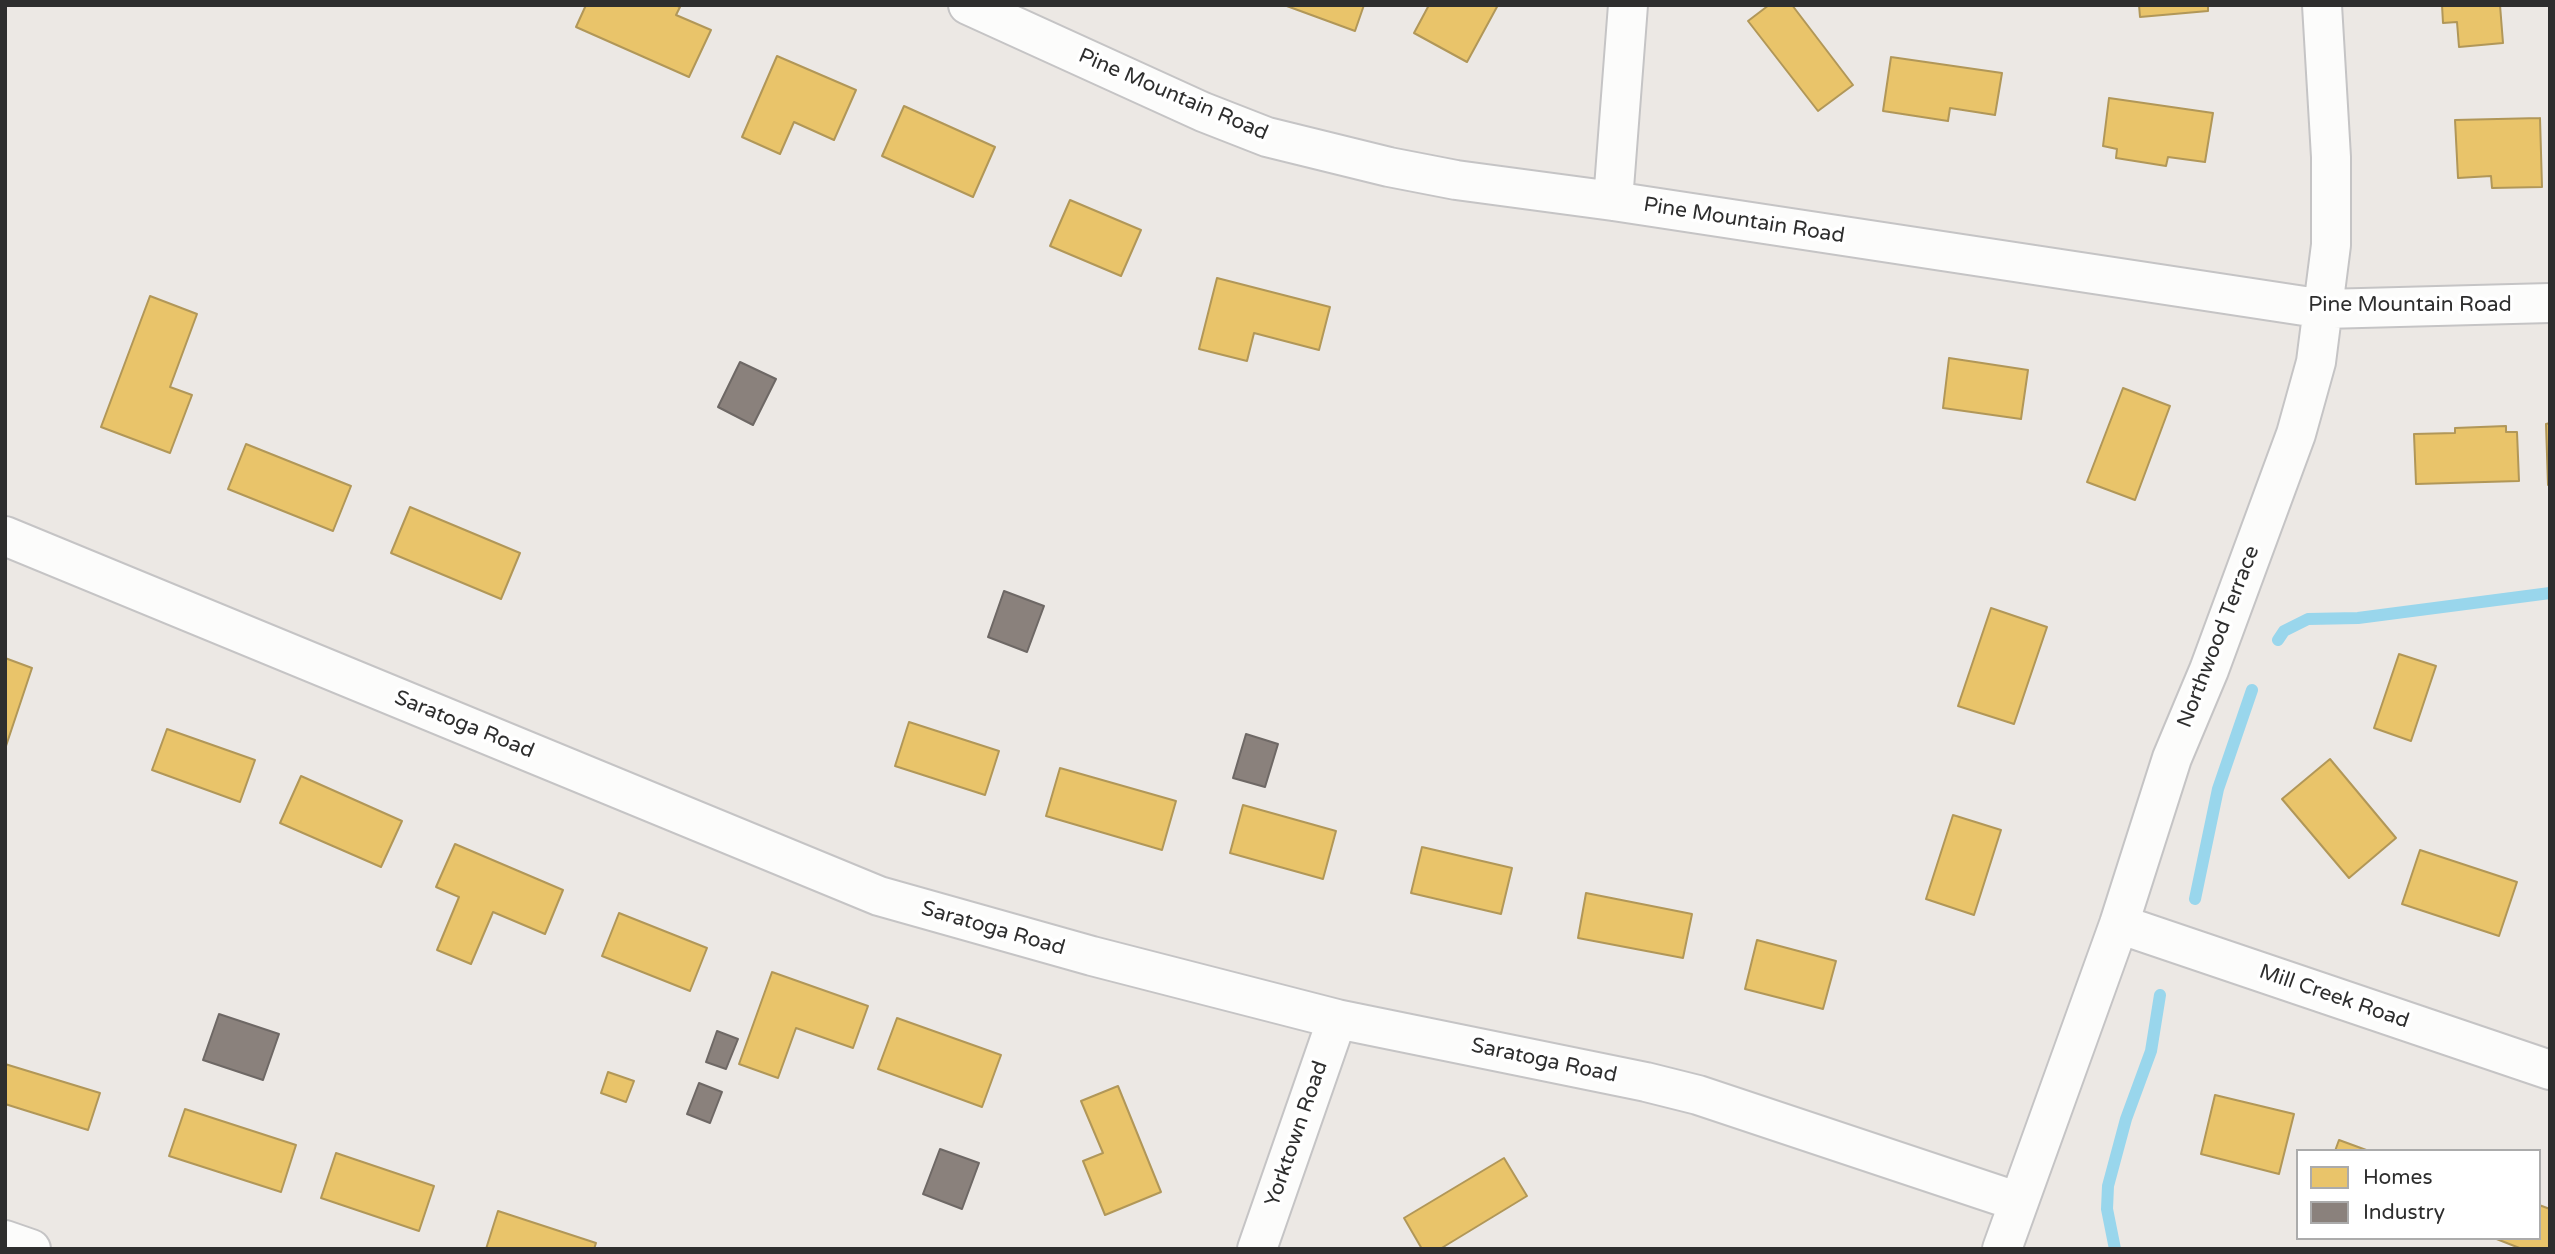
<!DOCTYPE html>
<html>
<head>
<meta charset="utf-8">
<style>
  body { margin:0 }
  #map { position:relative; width:2555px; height:1254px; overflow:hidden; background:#ece8e4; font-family:"Varela Round",sans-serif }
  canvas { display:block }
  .frame { position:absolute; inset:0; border:7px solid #2e2e2e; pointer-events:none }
  .legend { position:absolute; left:2296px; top:1149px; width:245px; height:91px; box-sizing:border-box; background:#fff; border:2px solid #ababab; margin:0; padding:9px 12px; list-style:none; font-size:21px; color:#2e2e2e }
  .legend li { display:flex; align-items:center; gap:14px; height:35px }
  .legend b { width:35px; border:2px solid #ababab }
</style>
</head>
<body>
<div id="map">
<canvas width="2555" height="1254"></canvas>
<div class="frame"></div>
<ul class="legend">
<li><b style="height:19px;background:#e9c46a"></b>Homes</li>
<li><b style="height:19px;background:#8a817c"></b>Industry</li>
</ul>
</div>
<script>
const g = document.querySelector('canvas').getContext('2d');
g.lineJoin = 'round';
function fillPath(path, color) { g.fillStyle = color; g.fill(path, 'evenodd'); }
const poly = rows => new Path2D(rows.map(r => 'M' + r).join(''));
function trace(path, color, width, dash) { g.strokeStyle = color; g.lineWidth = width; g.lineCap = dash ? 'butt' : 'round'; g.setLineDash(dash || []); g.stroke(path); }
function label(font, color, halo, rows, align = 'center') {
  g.font = font + ' "Varela Round",sans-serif'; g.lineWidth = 7; g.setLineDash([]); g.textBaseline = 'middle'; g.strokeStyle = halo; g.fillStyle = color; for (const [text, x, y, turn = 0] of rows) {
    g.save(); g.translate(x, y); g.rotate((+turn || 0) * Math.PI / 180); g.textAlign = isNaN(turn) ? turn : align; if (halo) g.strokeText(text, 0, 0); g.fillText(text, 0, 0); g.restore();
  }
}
const homes = poly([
  [586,5,675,5,680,7,676,15,711,30,689,77,576,27,586,5],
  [1284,5,1364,5,1355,31,1284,5],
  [1429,5,1498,5,1467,62,1414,33,1429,5],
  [1769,5,1792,5,1853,85,1818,111,1748,21,1769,5],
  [2139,5,2208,5,2208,11,2140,17,2139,5],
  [2442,5,2500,5,2503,43,2459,47,2457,22,2443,23,2442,5],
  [777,56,856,90,834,140,794,122,780,154,742,137,777,56],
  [1891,57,2002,73,1995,115,1950,108,1948,121,1883,111,1891,57],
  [2109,98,2213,113,2205,162,2168,157,2166,166,2116,158,2117,149,2103,146,2109,98],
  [904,106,995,147,973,197,882,156,904,106],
  [2540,118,2542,187,2492,188,2491,176,2458,178,2455,120,2540,118],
  [1070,200,1141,230,1121,276,1050,246,1070,200],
  [1217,278,1330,307,1319,350,1254,333,1247,361,1199,349,1217,278],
  [150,296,197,314,170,387,192,395,170,453,101,427,150,296],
  [1949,358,2028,370,2021,419,1943,408,1949,358],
  [2123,388,2170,406,2135,500,2087,482,2123,388],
  [2550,423,2550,485,2548,485,2546,424,2550,423],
  [2506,426,2506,432,2517,432,2519,481,2416,484,2414,434,2455,433,2455,428,2506,426],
  [246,444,351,486,333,531,228,489,246,444],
  [410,507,520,553,501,599,391,553,410,507],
  [1991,608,2047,627,2014,724,1958,706,1991,608],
  [2399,654,2436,666,2411,741,2374,728,2399,654],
  [5,658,32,668,5,749,5,658],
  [909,722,999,751,985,795,895,766,909,722],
  [167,729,255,760,240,802,152,770,167,729],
  [2330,759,2396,838,2349,878,2282,799,2330,759],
  [1060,768,1176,801,1162,850,1046,816,1060,768],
  [301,776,402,821,381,867,280,823,301,776],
  [1243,805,1336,831,1323,879,1230,853,1243,805],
  [1953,815,2001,830,1974,915,1926,899,1953,815],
  [455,844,563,890,545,934,493,912,471,964,437,950,459,897,436,887,455,844],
  [1422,847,1512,868,1501,914,1411,893,1422,847],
  [2420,850,2517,882,2499,936,2402,904,2420,850],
  [1586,893,1692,914,1683,958,1578,938,1586,893],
  [619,913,707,948,690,991,602,956,619,913],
  [1757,940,1836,961,1823,1009,1745,989,1757,940],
  [772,972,868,1006,853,1048,796,1028,778,1078,739,1064,772,972],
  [897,1018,1001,1055,982,1107,878,1069,897,1018],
  [5,1064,100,1093,88,1130,5,1104,5,1064],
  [608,1072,634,1081,626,1102,601,1093,608,1072],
  [1118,1086,1161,1192,1105,1215,1083,1161,1103,1153,1081,1101,1118,1086],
  [2215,1095,2294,1114,2279,1174,2201,1154,2215,1095],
  [185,1109,296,1145,281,1192,169,1156,185,1109],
  [2339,1140,2369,1151,2335,1151,2339,1140],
  [336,1153,434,1186,419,1231,321,1198,336,1153],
  [1504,1158,1527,1196,1440,1249,1422,1249,1404,1218,1504,1158],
  [2539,1205,2550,1209,2550,1249,2522,1249,2494,1238,2539,1238,2539,1205],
  [498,1211,596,1243,594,1249,486,1249,498,1211]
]);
const industry = poly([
  [740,362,776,379,753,425,718,407,740,362],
  [1004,591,1044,606,1027,652,988,637,1004,591],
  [1246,734,1278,744,1265,787,1233,778,1246,734],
  [219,1014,279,1034,263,1080,203,1060,219,1014],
  [717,1031,738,1039,726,1069,706,1062,717,1031],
  [699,1083,722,1092,710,1123,687,1114,699,1083],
  [940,1149,979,1163,962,1209,923,1194,940,1149]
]);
const stream = poly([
  [2278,640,2284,631,2308,619,2358,618,2550,593],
  [2195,899,2218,789,2252,690],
  [2115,1249,2107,1209,2108,1186,2126,1119,2151,1051,2160,995]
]);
const minor = poly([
  [968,5,1203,112,1267,137,1389,167,1456,180,1613,201,2324,309,2550,303],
  [1613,201,1628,5],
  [5,536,879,896,1092,956,1337,1019,1646,1082,1698,1095,2019,1202],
  [2119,924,2550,1070],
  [5,1240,31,1249],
  [1257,1249,1337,1019],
  [2002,1249,2119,924,2172,758,2209,670,2296,434,2316,362,2331,245,2331,157,2322,5]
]);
const streetNames = [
  ["Pine Mountain Road",1173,95,23],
  ["Pine Mountain Road",1744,221,9],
  ["Pine Mountain Road",2410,305],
  ["Northwood Terrace",2219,637,-69],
  ["Saratoga Road",464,725,22],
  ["Saratoga Road",993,929,16],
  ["Mill Creek Road",2334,997,19],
  ["Saratoga Road",1544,1061,12],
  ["Yorktown Road",1297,1134,-71]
];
fillPath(homes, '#e9c46a');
trace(homes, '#b19758', 2);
fillPath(industry, '#8a817c');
trace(industry, '#6e6865', 2);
trace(stream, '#99d6ec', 12);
trace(minor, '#c5c4c5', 42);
trace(minor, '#fcfcfb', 38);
label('21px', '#2e2e2e', '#fff', streetNames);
</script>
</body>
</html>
